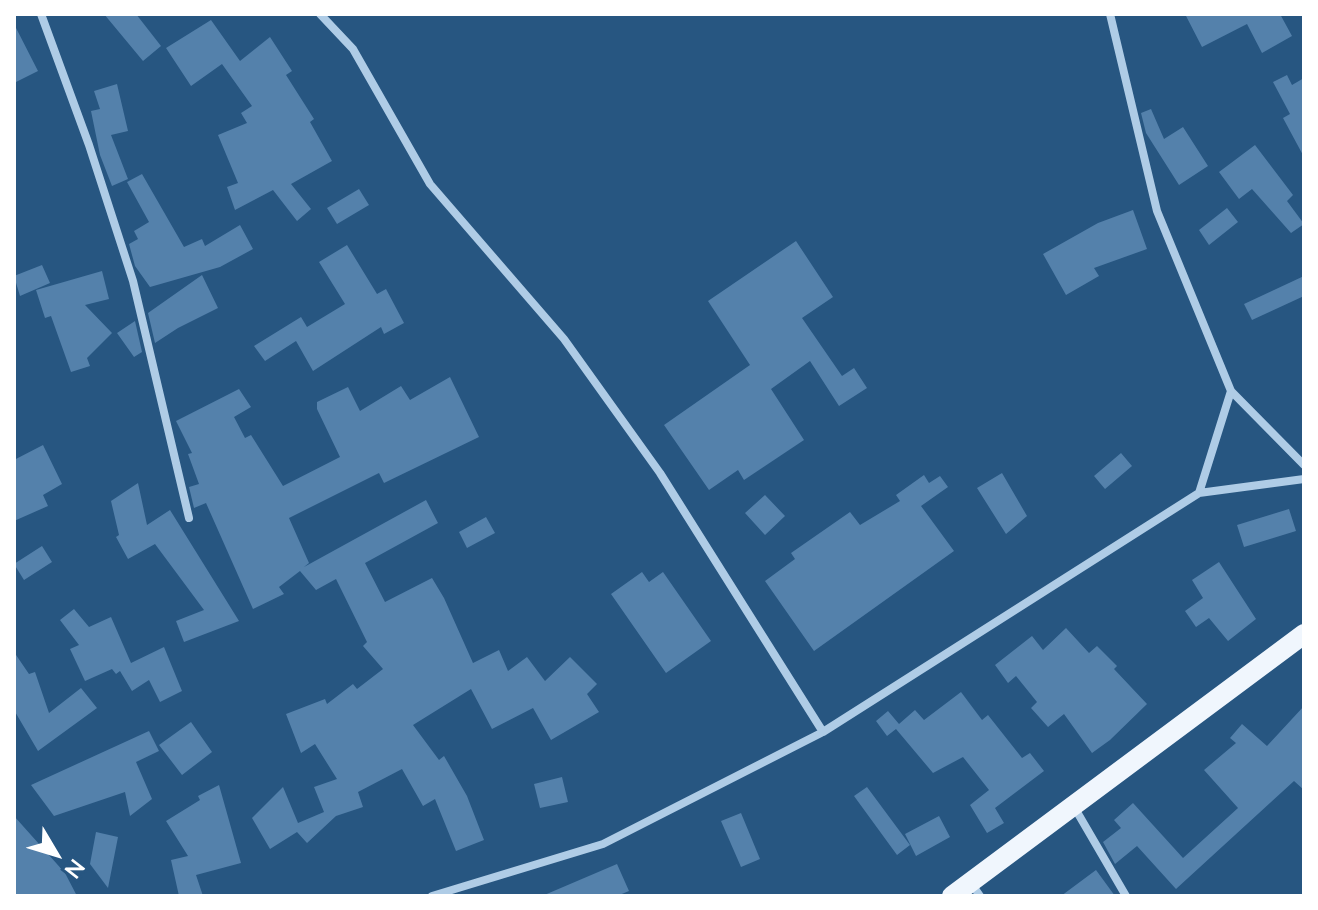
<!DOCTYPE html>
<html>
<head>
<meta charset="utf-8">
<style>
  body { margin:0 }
  #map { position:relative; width:1318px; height:910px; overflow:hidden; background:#275681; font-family:Lato,sans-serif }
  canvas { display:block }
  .frame { position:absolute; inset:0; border:16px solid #fff; pointer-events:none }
  .north { position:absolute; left:16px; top:814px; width:80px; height:80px; -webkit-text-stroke:6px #275681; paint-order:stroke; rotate:128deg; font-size:22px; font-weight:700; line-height:32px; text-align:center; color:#fff }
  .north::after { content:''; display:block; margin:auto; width:28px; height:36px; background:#fff; clip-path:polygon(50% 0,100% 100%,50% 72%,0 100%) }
</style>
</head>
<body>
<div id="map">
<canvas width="1318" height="910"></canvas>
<div class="frame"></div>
<div class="north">N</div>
</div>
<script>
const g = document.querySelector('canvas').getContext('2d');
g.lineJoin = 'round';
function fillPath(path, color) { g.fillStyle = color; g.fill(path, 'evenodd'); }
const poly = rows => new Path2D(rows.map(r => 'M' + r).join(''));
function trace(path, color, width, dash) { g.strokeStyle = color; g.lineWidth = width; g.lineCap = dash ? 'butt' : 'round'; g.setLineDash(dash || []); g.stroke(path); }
const building = poly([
  [104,14,136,14,161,46,143,61],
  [1185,14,1280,14,1292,36,1262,53,1247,24,1202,47],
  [211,20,240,61,270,37,292,71,286,75,314,119,310,122,332,161,291,184,311,209,297,221,273,190,235,210,227,187,238,183,218,135,247,123,241,113,252,106,222,64,191,86,166,48],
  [14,24,38,71,14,83],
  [1287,75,1292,85,1304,78,1304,157,1283,118,1290,114,1273,82],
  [117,84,128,131,111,135,128,179,112,186,100,155,91,111,100,109,94,91],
  [1151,109,1164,139,1183,127,1208,166,1179,185,1146,133,1141,113],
  [1255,145,1293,195,1287,201,1304,224,1291,233,1252,189,1239,199,1219,172],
  [142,174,184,247,202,239,205,246,240,225,253,249,220,267,150,287,135,266,129,244,138,239,134,231,149,222,127,182],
  [359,189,369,205,337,224,327,208],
  [1227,208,1238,222,1209,245,1199,230],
  [1133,210,1147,249,1094,268,1099,276,1066,295,1043,254,1098,223],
  [796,241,833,297,802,318,842,376,854,368,867,388,839,406,810,361,771,389,804,440,744,480,738,470,709,490,664,425,750,365,708,301],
  [347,245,377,294,386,289,404,323,384,334,381,327,313,371,296,341,265,361,254,346,301,317,307,327,345,304,319,262],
  [42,265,50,283,20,296,14,276],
  [102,271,109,299,85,305,112,333,87,358,90,366,71,372,51,316,45,318,36,290],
  [202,275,218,308,178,328,155,343,148,313],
  [1304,276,1304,296,1252,320,1244,304],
  [135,321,142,352,134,357,117,333],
  [450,377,479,437,384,483,379,473,289,518,309,563,304,567,426,500,438,523,365,563,385,602,432,578,444,598,473,663,499,650,508,671,527,657,545,681,570,657,597,684,587,694,599,712,551,740,533,708,492,729,471,689,413,725,439,760,444,756,467,796,484,840,456,851,435,799,423,806,402,769,358,792,363,807,336,816,307,843,297,832,270,849,252,818,283,787,298,823,324,812,314,787,337,779,315,744,301,753,286,714,325,699,327,704,353,684,357,689,383,669,363,646,367,642,336,579,316,590,300,571,279,587,284,594,253,609,206,503,194,508,189,487,199,484,188,454,192,453,176,421,239,389,251,407,234,417,245,438,251,435,283,486,340,457,317,409,317,402,348,387,360,411,401,386,410,400],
  [43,445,62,484,43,495,48,506,14,521,14,460],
  [1121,453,1132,466,1105,489,1094,476],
  [1002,473,1027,516,1006,534,977,488],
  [924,475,929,483,940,476,948,487,921,506,954,551,814,651,765,581,795,559,791,553,850,512,860,525,900,501,896,495],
  [138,483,147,525,170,510,239,621,184,642,176,621,204,610,155,544,128,559,116,537,119,535,111,501],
  [765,495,785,516,765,535,745,513],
  [1289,509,1296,531,1244,547,1237,525],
  [486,517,495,533,467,548,459,532],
  [42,546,52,562,24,580,14,564],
  [1219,562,1256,619,1228,641,1209,618,1196,627,1185,611,1203,598,1192,580],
  [642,572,649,582,663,572,711,641,666,673,611,594],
  [74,609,89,627,111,617,131,663,164,647,182,691,160,702,149,680,132,691,120,671,116,674,112,669,85,681,70,649,79,645,60,620],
  [1066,628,1089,653,1097,646,1117,666,1114,669,1147,704,1110,740,1092,753,1064,714,1048,727,1031,708,1037,702,1016,676,1008,683,995,665,1032,636,1043,650],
  [14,652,29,674,35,672,49,713,81,688,97,708,38,751,14,710],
  [961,692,982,720,988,715,1022,758,1030,753,1044,771,995,808,1004,823,987,833,970,805,989,790,963,757,933,773,896,729,887,736,876,721,888,711,899,724,915,710,924,720],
  [1304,706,1304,790,1294,781,1176,889,1137,846,1115,864,1103,842,1121,828,1114,820,1133,803,1183,858,1238,808,1204,770,1236,743,1230,738,1242,724,1267,746],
  [191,722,212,752,182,775,159,745],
  [149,731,159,751,136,762,152,799,130,816,125,792,54,816,31,785],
  [562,777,568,802,540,808,534,784],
  [219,785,241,863,196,875,203,896,179,896,171,860,188,856,166,821,200,800,198,796],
  [867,787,910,845,897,855,854,796],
  [741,813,760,859,741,867,721,821],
  [14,816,65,873,77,896,14,896],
  [939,816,950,837,916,856,905,834],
  [96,832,118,837,108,888,90,864],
  [617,864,629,891,617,896,542,896],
  [1096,870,1115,896,1061,896]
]);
const minor = poly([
  [41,14,89,145,133,281,189,518],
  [320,14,353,49,430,184,564,339,660,473,823,732],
  [1110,14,1157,211,1231,391,1304,465],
  [1199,493,1231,391],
  [1073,805,1126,896],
  [971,883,980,896],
  [432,896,603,844,823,732,1199,493,1304,479]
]);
const primary = poly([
  [952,896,1304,634]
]);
fillPath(building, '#5481ab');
trace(minor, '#afcce6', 8);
trace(primary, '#f0f6fd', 20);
</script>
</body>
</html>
